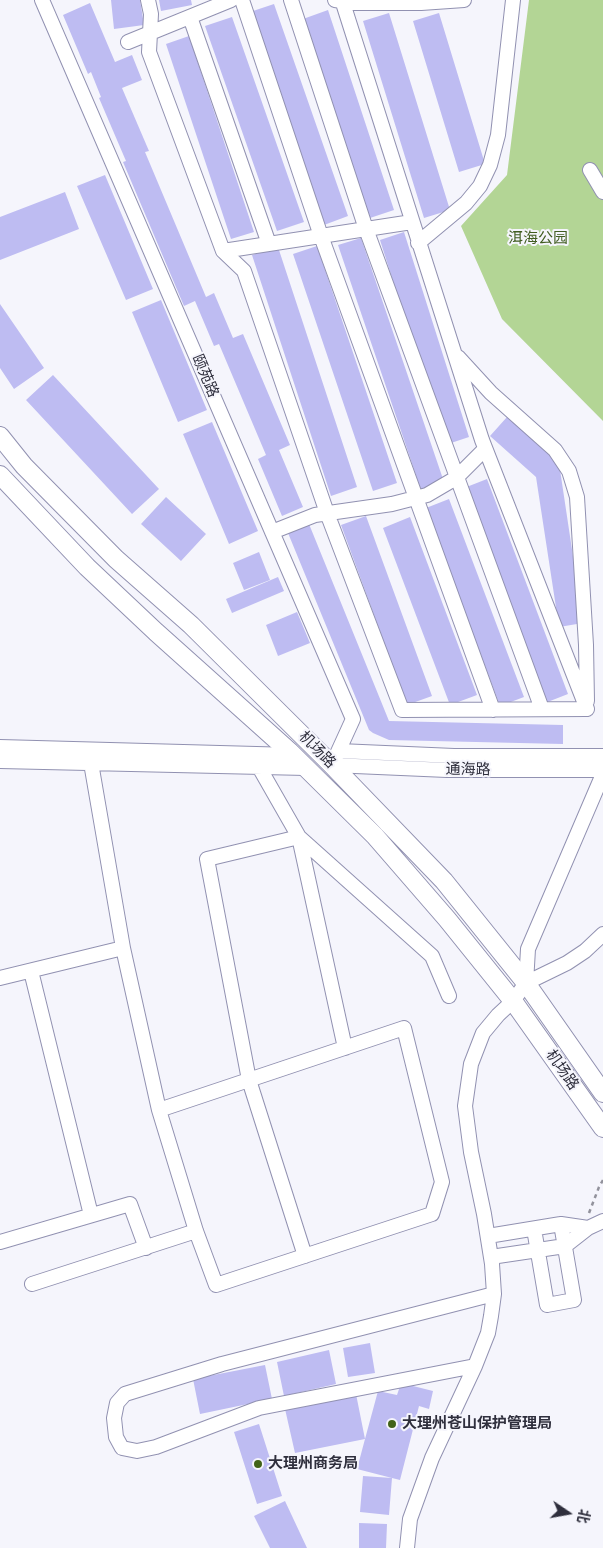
<!DOCTYPE html>
<html>
<head>
<meta charset="utf-8">
<style>
  body { margin:0 }
  #map { position:relative; width:603px; height:1548px; overflow:hidden; background:#f5f5fc; font-family:"Fira Sans Condensed","Noto Sans SC",sans-serif }
  canvas { display:block }
  .north { position:absolute; left:543px; top:1488px; width:50px; height:50px; -webkit-text-stroke:4px #f5f5fc; paint-order:stroke; rotate:102deg; font-size:14px; font-weight:700; line-height:20px; text-align:center; color:#2f2f3d }
  .north::after { content:''; display:block; margin:auto; width:18px; height:22px; background:#2f2f3d; clip-path:polygon(50% 0,100% 100%,50% 72%,0 100%) }
</style>
</head>
<body>
<div id="map">
<canvas width="603" height="1548"></canvas>
<div class="north">北</div>
</div>
<script>
const g = document.querySelector('canvas').getContext('2d');
g.lineJoin = 'round';
function fillPath(path, color) { g.fillStyle = color; g.fill(path, 'evenodd'); }
const poly = rows => new Path2D(rows.map(r => 'M' + r).join(''));
function trace(path, color, width, dash) { g.strokeStyle = color; g.lineWidth = width; g.lineCap = dash ? 'butt' : 'round'; g.setLineDash(dash || []); g.stroke(path); }
function label(font, color, halo, rows, align = 'center') {
  g.font = font + ' "Fira Sans Condensed","Noto Sans SC",sans-serif'; g.lineWidth = 4; g.setLineDash([]); g.textBaseline = 'middle'; g.strokeStyle = halo; g.fillStyle = color; for (const [text, x, y, turn = 0] of rows) {
    g.save(); g.translate(x, y); g.rotate((+turn || 0) * Math.PI / 180); g.textAlign = isNaN(turn) ? turn : align; if (halo) g.strokeText(text, 0, 0); g.fillText(text, 0, 0); g.restore();
  }
}
const green = poly([
  [529,0,603,0,603,421,502,319,461,226,507,175]
]);
const building = poly([
  [111,0,140,0,144,25,114,29],
  [159,0,191,0,192,5,161,11],
  [90,3,115,62,132,55,142,80,122,88,149,151,145,152,206,297,214,293,233,338,243,334,290,445,279,450,303,507,282,516,258,459,266,455,219,344,214,346,195,301,184,306,123,162,126,161,99,98,101,97,91,72,88,74,63,15],
  [274,4,348,216,324,225,250,12],
  [328,10,394,210,370,218,303,19],
  [389,13,450,210,424,218,363,21],
  [439,13,485,164,459,172,413,21],
  [232,17,304,222,277,231,205,26],
  [189,36,254,232,231,239,166,44],
  [105,175,153,289,126,300,77,186],
  [65,192,79,229,0,260,0,217],
  [404,232,469,437,445,445,380,240],
  [361,238,444,482,421,490,338,245],
  [317,246,397,483,373,491,293,254],
  [278,247,357,487,331,496,252,255],
  [161,300,207,410,178,422,132,312],
  [0,304,44,368,14,389,0,368],
  [53,375,159,489,132,514,26,400],
  [507,417,559,463,583,623,559,627,536,477,490,436],
  [212,422,258,531,229,544,183,434],
  [487,479,568,694,545,703,464,488],
  [166,497,206,534,181,561,141,524],
  [449,499,524,697,500,706,426,508],
  [366,516,432,696,407,705,341,525],
  [410,517,477,695,450,705,383,528],
  [309,524,389,721,563,725,563,744,389,740,373,733,369,730,288,533],
  [259,552,270,580,244,590,233,563],
  [278,577,284,591,232,613,226,599],
  [297,612,310,643,278,656,266,625],
  [370,1343,375,1373,348,1377,343,1348],
  [329,1350,336,1384,284,1396,277,1362],
  [265,1365,272,1399,200,1414,193,1379],
  [401,1383,433,1391,429,1409,419,1406,400,1480,392,1478,389,1515,360,1512,363,1476,392,1478,357,1469,365,1439,295,1453,285,1409,356,1394,365,1439,378,1391,397,1395],
  [259,1424,282,1496,257,1504,234,1432],
  [285,1501,307,1548,270,1548,254,1516],
  [359,1523,387,1524,386,1548,359,1548]
]);
const path = poly([
  [589,1213,599,1187,603,1180]
]);
const minor = poly([
  [42,0,353,719,332,765,447,770,603,770],
  [148,0,151,14,149,52,223,251,244,271,327,513,402,710,587,709],
  [242,0,321,236,493,710],
  [291,0,366,229,542,709],
  [335,0,355,3,421,3,464,0],
  [342,0,482,440,587,709],
  [190,17,269,244],
  [128,42,231,0],
  [590,170,603,192],
  [418,243,466,203,480,186,490,165,498,135,513,0],
  [223,251,412,222],
  [458,357,491,393,555,450,569,471,577,497,586,645,587,701],
  [272,532,315,515,392,504,427,495,456,478,485,449],
  [0,747,293,755],
  [339,751,454,756,603,756],
  [0,761,306,768],
  [91,763,123,948,159,1110,196,1231,216,1285,432,1214,442,1182,404,1028,159,1110],
  [259,767,299,837,345,1048],
  [31,971,91,1215],
  [0,978,123,948],
  [526,983,528,949,603,774],
  [534,1229,547,1305,574,1300,561,1224],
  [488,1236,561,1224,588,1228,603,1221],
  [0,1242,130,1204,146,1248],
  [305,1256,249,1080,207,859,299,837,432,956,449,996],
  [491,1257,565,1246,588,1228],
  [32,1284,196,1231],
  [475,1366,259,1408,156,1447,137,1451,122,1448,116,1437,114,1418,117,1403,125,1394,222,1364,494,1294],
  [407,1548,410,1519,432,1458,475,1366,488,1333,491,1316,494,1294,492,1264,484,1214,471,1152,465,1106,471,1064,483,1033,498,1015,513,1001,526,983,567,963,585,951,603,934]
]);
const major = poly([
  [0,436,24,466,116,559,191,625,332,765,444,881,526,983,603,1093],
  [0,475,87,567,156,632,290,752,375,836,447,919,513,1001,603,1128]
]);
const markers = [
  [392,1424,5,"#416218"],
  [258,1464,5,"#416218"]
];
const parkNames = [
  ["洱海公园",538,239]
];
const streetNames = [
  ["颐苑路",205,376,67],
  ["机场路",317,750,45],
  ["通海路",468,770,1],
  ["机场路",562,1070,55]
];
const poiNames = [
  ["大理州苍山保护管理局",402,1424],
  ["大理州商务局",268,1464]
];
fillPath(green, '#b3d595');
fillPath(building, '#bebcf2');
trace(minor, '#9191b1', 16);
trace(major, '#9191b1', 20);
trace(path, '#92929c', 2.5, [4, 4]);
trace(minor, '#fff', 14);
trace(major, '#fff', 18);
for (const [x, y, r, color] of markers) { const dot = new Path2D(); dot.arc(x, y, r, 0, 2 * Math.PI); g.fillStyle = color; g.fill(dot); trace(dot, '#f5f5fc', 2); }
label('15px', '#415d21', '#f5f5fc', parkNames);
label('15px', '#2f2f3d', '#f5f5fc', streetNames);
label('bold 15px', '#2f2f3d', '#f5f5fc', poiNames, 'left');
</script>
</body>
</html>
